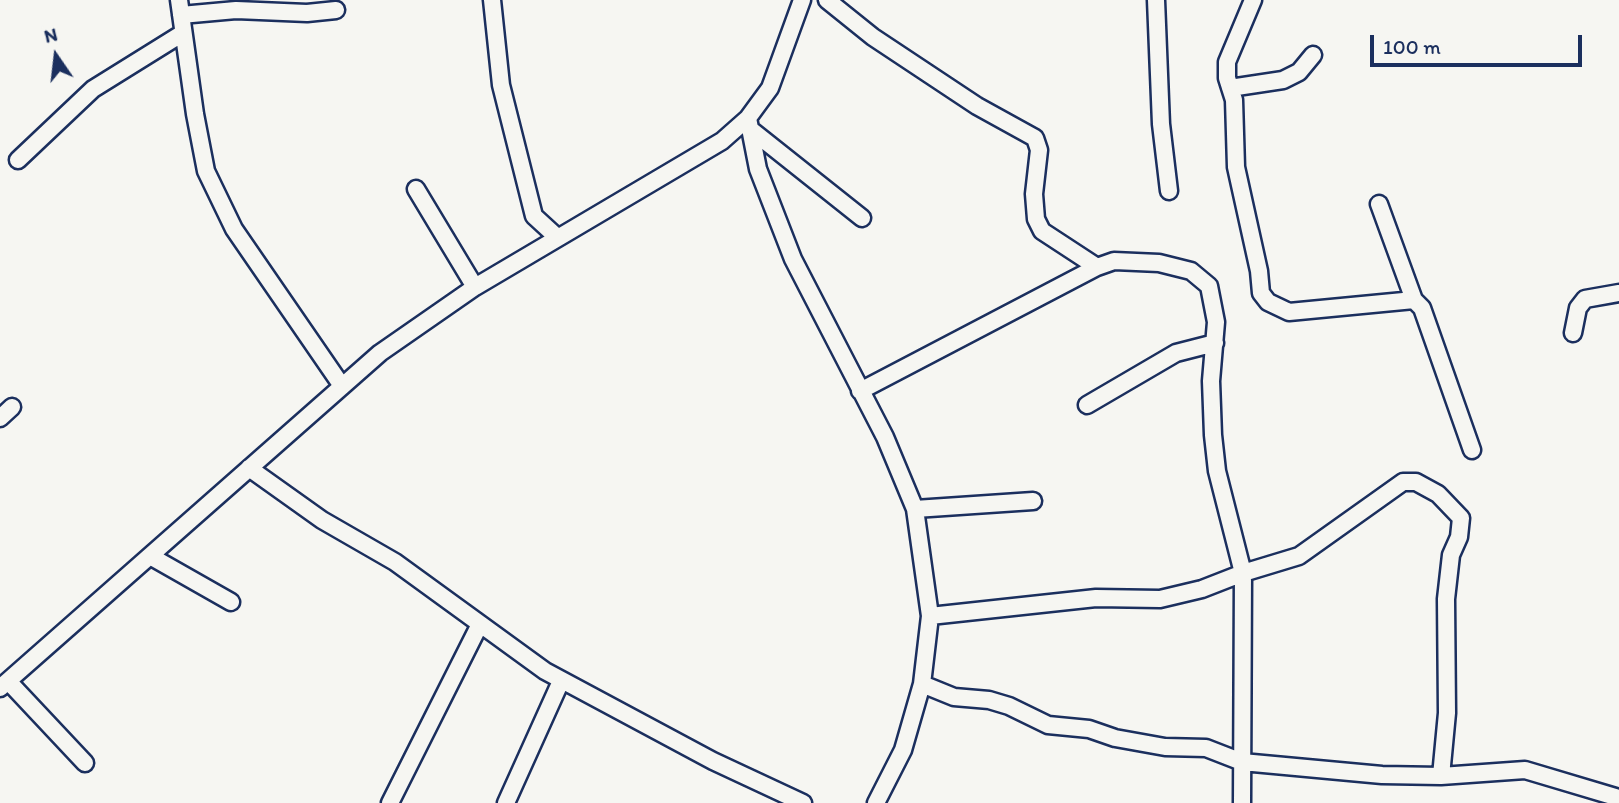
<!DOCTYPE html>
<html>
<head>
<meta charset="utf-8">
<style>
  body { margin:0 }
  #map { position:relative; width:1619px; height:803px; overflow:hidden; background:#f6f6f2; font-family:Itim,sans-serif }
  canvas { display:block }
  .north { position:absolute; left:21px; top:21px; width:70px; height:70px; -webkit-text-stroke:5px #f6f6f2; paint-order:stroke; rotate:346deg; font-size:19px; font-weight:700; line-height:28px; text-align:center; color:#1b2f5e }
  .north::after { content:''; display:block; margin:auto; width:24px; height:32px; background:#1b2f5e; clip-path:polygon(50% 0,100% 100%,50% 72%,0 100%) }
  .scale { position:absolute; left:1370px; top:35px; width:212px; height:32px; box-sizing:border-box; border:4px solid #1b2f5e; border-top:0; padding-left:9px; font-size:21px; line-height:24px; white-space:nowrap; color:#1b2f5e; -webkit-text-stroke:5px #f6f6f2; paint-order:stroke }
</style>
</head>
<body>
<div id="map">
<canvas width="1619" height="803"></canvas>
<div class="north">N</div>
<div class="scale">100 m</div>
</div>
<script>
const g = document.querySelector('canvas').getContext('2d');
g.lineJoin = 'round';
const poly = rows => new Path2D(rows.map(r => 'M' + r).join(''));
function trace(path, color, width, dash) { g.strokeStyle = color; g.lineWidth = width; g.lineCap = dash ? 'butt' : 'round'; g.setLineDash(dash || []); g.stroke(path); }
const minor = poly([
  [179,0,195,114,206,171,234,229,342,386],
  [492,0,501,85,534,216,558,238],
  [827,0,873,37,977,106,1035,138,1039,150,1034,194,1036,219,1042,231,1097,267],
  [1156,0,1161,124,1169,191],
  [1253,0,1227,62,1227,78,1234,100,1236,167,1259,271,1261,293,1268,302,1289,312,1414,300,1422,308,1472,450],
  [181,15,236,10,307,13,336,10],
  [1230,88,1283,80,1299,72,1313,55],
  [748,118,758,169,793,259,885,437,915,509,930,616,922,684,903,750,876,803],
  [750,129,862,218],
  [18,160,93,89,183,33],
  [416,189,475,287],
  [1379,204,1414,300],
  [1573,333,1578,308,1585,299,1619,293],
  [860,391,1097,267,1114,261,1159,263,1191,271,1209,286,1216,322,1211,381,1213,435,1217,471,1243,573,1242,803],
  [1087,405,1176,353,1215,343],
  [0,418,12,407],
  [249,468,322,520,395,562,545,671,713,761,803,803],
  [915,509,1033,501],
  [150,556,231,602],
  [930,616,1096,598,1160,599,1202,589,1243,573,1299,556,1403,482,1416,482,1438,494,1461,518,1459,537,1451,555,1446,599,1447,713,1441,776],
  [8,681,85,763],
  [922,684,954,697,989,700,1009,706,1048,725,1089,729,1115,738,1165,747,1206,748,1242,762,1382,775,1441,776,1525,770,1619,798],
  [0,688,380,353,475,287,722,141,748,118,770,88,802,0],
  [390,803,479,626],
  [506,803,561,681]
]);
trace(minor, '#1b2f5e', 21);
trace(minor, '#f6f6f2', 16);
</script>
</body>
</html>
